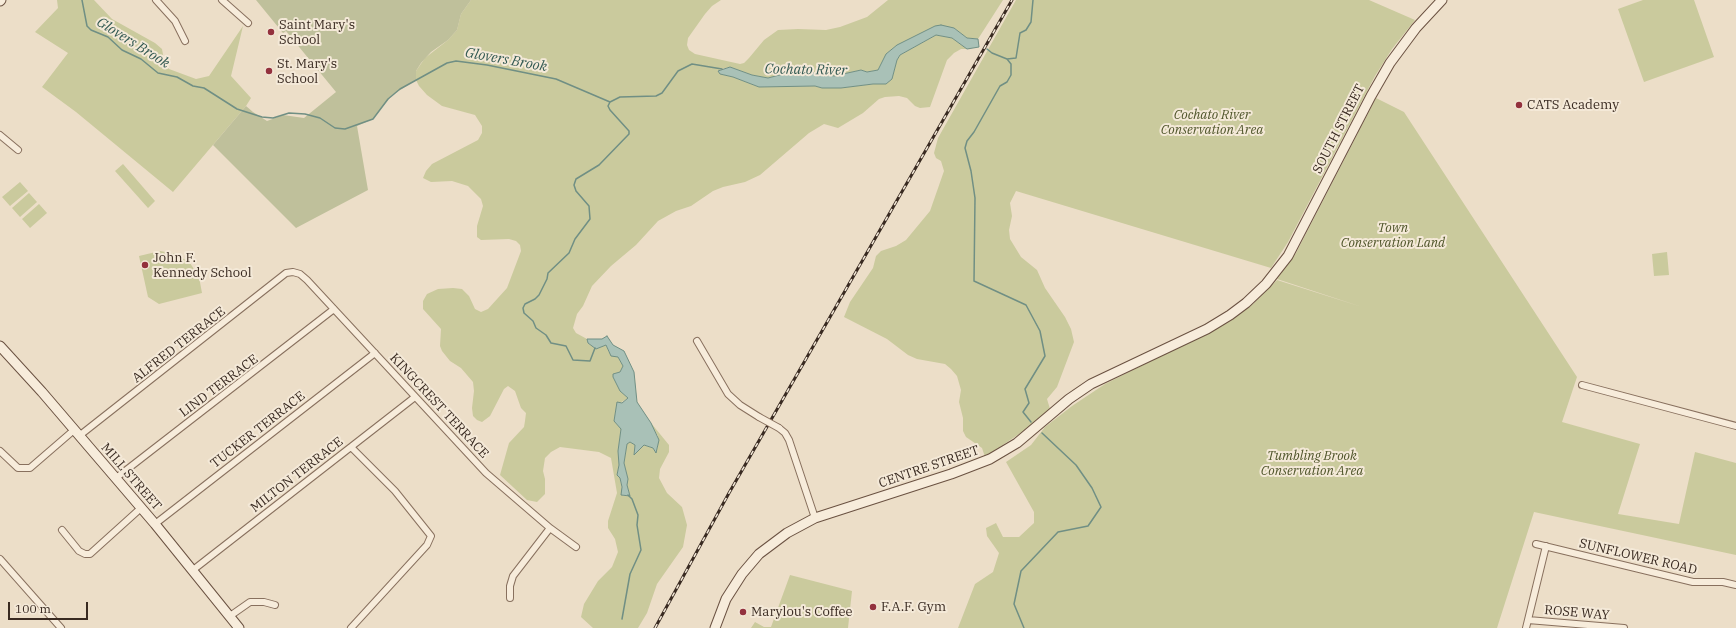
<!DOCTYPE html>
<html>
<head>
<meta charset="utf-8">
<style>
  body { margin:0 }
  #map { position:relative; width:1736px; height:628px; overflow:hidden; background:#ecdec8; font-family:"IBM Plex Serif",serif }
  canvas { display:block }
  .scale { position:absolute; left:8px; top:602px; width:80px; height:18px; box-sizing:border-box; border:2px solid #392a21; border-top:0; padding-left:5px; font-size:12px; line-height:14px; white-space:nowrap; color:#392a21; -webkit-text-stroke:3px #f4e9d8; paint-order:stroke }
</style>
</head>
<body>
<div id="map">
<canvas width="1736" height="628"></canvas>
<div class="scale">100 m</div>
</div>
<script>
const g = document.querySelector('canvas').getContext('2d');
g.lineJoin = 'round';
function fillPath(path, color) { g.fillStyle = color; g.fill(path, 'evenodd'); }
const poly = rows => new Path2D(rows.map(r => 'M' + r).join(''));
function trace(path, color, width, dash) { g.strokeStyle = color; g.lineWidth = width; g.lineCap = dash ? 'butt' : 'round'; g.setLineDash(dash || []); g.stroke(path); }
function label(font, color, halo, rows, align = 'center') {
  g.font = font + ' "IBM Plex Serif",serif'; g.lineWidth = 4; g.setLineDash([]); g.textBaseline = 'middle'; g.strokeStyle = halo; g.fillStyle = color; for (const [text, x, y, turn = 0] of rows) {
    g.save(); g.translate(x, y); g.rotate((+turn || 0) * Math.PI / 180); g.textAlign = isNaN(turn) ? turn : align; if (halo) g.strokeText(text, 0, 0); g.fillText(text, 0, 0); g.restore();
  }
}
const green = poly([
  [57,0,94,0,112,19,155,43,162,49,164,60,169,69,196,79,209,76,243,26,231,76,251,98,246,106,173,192,76,112,42,87,68,53,35,32,58,8],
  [471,0,721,0,712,6,705,14,688,38,687,45,689,50,695,54,740,64,744,63,749,58,764,40,778,30,798,29,826,30,840,27,867,17,888,0,1003,0,978,39,967,38,954,28,935,26,897,45,886,54,878,70,867,72,861,70,834,76,820,73,791,72,768,78,752,75,730,67,721,69,718,71,720,74,733,77,759,87,815,86,822,88,841,88,873,84,886,84,892,79,897,60,900,55,936,35,952,38,967,49,961,49,954,53,947,60,930,107,920,108,915,106,907,98,899,96,885,97,879,99,863,113,838,128,824,124,809,133,760,175,745,182,723,187,713,191,691,206,676,211,658,221,636,245,611,266,592,286,583,306,577,314,573,328,576,333,587,339,588,343,596,349,606,345,609,352,618,357,623,366,620,372,613,374,613,377,620,391,628,398,617,405,614,421,621,429,618,451,619,465,617,475,620,478,623,496,630,496,627,485,628,479,624,463,627,444,630,442,635,445,634,454,643,445,653,448,655,452,658,447,658,436,652,428,651,423,669,445,669,452,660,469,659,478,667,493,682,507,687,525,683,547,657,584,647,613,638,628,593,628,581,617,584,604,598,581,612,567,618,552,615,539,608,528,608,521,617,493,611,458,599,452,560,447,551,452,545,458,543,471,545,479,545,494,537,502,527,500,500,475,509,443,524,427,525,421,526,413,521,408,515,391,508,386,504,389,490,416,482,422,477,420,473,416,472,408,474,391,473,382,461,368,450,361,442,351,440,346,441,329,423,309,423,301,427,294,438,289,453,288,462,289,469,296,475,309,481,312,488,309,507,288,521,251,520,245,516,241,509,239,481,240,477,237,477,226,483,206,481,199,468,186,452,181,431,182,423,178,426,171,432,164,478,140,482,133,482,126,475,115,442,106,427,95,419,86,415,78,416,71,425,58,448,40,457,30,461,14],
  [1016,0,1369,0,1415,20,1392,49,1375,76,1288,242,1271,268,1016,191,1010,203,1012,216,1009,230,1010,239,1021,257,1037,270,1045,288,1065,317,1071,329,1074,342,1057,387,1047,399,1050,409,1028,428,985,457,982,448,966,437,963,431,963,418,959,402,961,390,957,376,951,369,945,364,917,359,908,355,887,339,844,317,850,302,873,268,876,256,881,251,896,246,906,240,930,211,944,171,941,161,936,158,934,153,938,138],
  [1643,0,1694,0,1714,57,1644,82,1618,9],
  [1376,98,1404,112,1577,377,1562,422,1640,444,1618,514,1679,524,1695,452,1736,463,1736,555,1534,512,1497,628,958,628,975,584,993,572,999,553,987,536,986,528,996,523,1003,537,1019,537,1034,523,1034,512,1006,462,1031,445,1045,427,1072,406,1105,384,1229,322,1253,304,1277,280,1362,307,1277,279,1296,253],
  [123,164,155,201,148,208,115,171],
  [20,182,28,191,10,206,2,197],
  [29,193,37,202,20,217,12,208],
  [39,204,47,213,30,228,22,219],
  [160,251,176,254,190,263,199,277,202,293,159,304,148,297,139,256],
  [1667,252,1669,275,1654,276,1652,254],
  [790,575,852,591,848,628,751,628,755,622,764,627,771,627]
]);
const cemetery = poly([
  [256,0,471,0,461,14,457,30,448,40,431,52,421,63,416,71,416,80,392,95,373,119,357,126,368,190,296,228,213,145,246,106,253,112,267,121,283,115,304,118,336,92,286,31,283,33]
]);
const water = poly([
  [941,25,954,28,967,38,978,39,979,47,967,49,952,38,936,35,900,55,897,60,892,79,886,84,873,84,841,88,822,88,815,86,759,87,733,77,720,74,718,71,730,67,752,75,768,78,791,72,820,73,834,76,861,70,867,72,878,70,886,54,897,45,935,26,941,25],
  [607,336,613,345,624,351,634,372,637,402,651,423,659,440,656,453,653,448,644,445,634,455,635,445,630,442,627,444,624,463,628,479,627,485,630,496,621,495,622,487,620,478,617,475,619,465,618,451,621,429,614,421,617,402,622,403,628,398,620,391,613,377,613,374,620,372,623,366,618,357,611,356,606,345,596,349,588,343,587,339,602,339,607,336]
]);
const stream = poly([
  [82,0,87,26,91,30,108,37,122,50,141,59,158,73,177,77,193,86,204,88,237,109,262,117,273,118,289,113,305,114,320,118,335,128,345,129,373,119,388,99,400,89,447,63,456,61,487,65,556,79,610,102],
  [987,49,992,53,1007,59,1016,58,1020,33,1026,30,1031,22,1033,0],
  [1007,59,1011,64,1011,75,1007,82,1000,86,974,132,967,141,965,148,971,171,975,198,974,281,1026,305,1040,331,1045,356,1025,389,1029,403,1023,412,1031,422],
  [595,348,590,361,573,360,566,346,551,343,546,335,536,328,533,321,524,313,523,308,525,304,535,299,539,295,547,279,548,273,569,253,575,239,590,219,589,206,576,191,574,185,576,179,599,165,629,134,629,131,610,110,608,106,610,102,620,97,656,96,662,93,678,71,692,64,722,69],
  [622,619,630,574,641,550,637,525,638,515,632,499,628,495],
  [1024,628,1014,604,1021,571,1058,532,1088,526,1101,507,1092,488,1076,465,1042,433]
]);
const street = poly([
  [156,0,175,21,185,41],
  [222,0,248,23],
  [0,135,18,150],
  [697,341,728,394,740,405,759,417],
  [1582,385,1736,426],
  [779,428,785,433,789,440,815,518],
  [79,436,286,273,293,272,300,274,307,280,486,473,550,528,576,547],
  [0,451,18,468,30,468,74,430],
  [116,478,334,309],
  [155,524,375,353],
  [62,530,79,551,85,554,90,554,141,508],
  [1536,544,1693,582,1723,582,1736,585],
  [0,559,61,628],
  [193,570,415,397],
  [510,598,510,586,513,576,550,528],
  [230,616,250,602,264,602,275,605],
  [1528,620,1624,628],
  [351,628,427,545,431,536,395,491,351,447],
  [1526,628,1546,546]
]);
const secondary = poly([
  [0,1,1,0],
  [0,346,42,392,155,524,239,628],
  [715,628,726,599,742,574,759,554,787,533,815,518,951,474,990,459,1017,443,1069,399,1091,384,1207,329,1230,315,1246,303,1266,284,1288,256,1371,96,1390,63,1416,28,1442,0]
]);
const rail = poly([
  [655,628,729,493,1012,0]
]);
const streetBridge = poly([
  [759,417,779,428]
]);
const markers = [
  [271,32,4,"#93313d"],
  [269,71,4,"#93313d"],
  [1519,105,4,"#93313d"],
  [145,265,4,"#93313d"],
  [873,607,4,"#93313d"],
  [743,612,4,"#93313d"]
];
const poiNames = [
  ["Saint Mary's",279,25],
  ["School",279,40],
  ["St. Mary's",277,64],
  ["School",277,79],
  ["CATS Academy",1527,105],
  ["John F.",153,258],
  ["Kennedy School",153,273],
  ["F.A.F. Gym",881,607],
  ["Marylou's Coffee",751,612]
];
const parkNames = [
  ["Cochato River",1212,115],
  ["Conservation Area",1212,130],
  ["Town",1393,228],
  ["Conservation Land",1393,243],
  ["Tumbling Brook",1312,456],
  ["Conservation Area",1312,471]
];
const streetNames = [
  ["SOUTH STREET",1339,129,-63],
  ["ALFRED TERRACE",179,345,-38],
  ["LIND TERRACE",219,386,-37],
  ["KINGCREST TERRACE",439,406,47],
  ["TUCKER TERRACE",258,430,-38],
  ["CENTRE STREET",929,467,-19],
  ["MILTON TERRACE",297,475,-38],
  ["MILL STREET",131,477,49],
  ["SUNFLOWER ROAD",1638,557,13],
  ["ROSE WAY",1577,613,5]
];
const waterNames = [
  ["Glovers Brook",133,43,32],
  ["Glovers Brook",506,60,10],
  ["Cochato River",806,70,1]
];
fillPath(green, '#caca9d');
fillPath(cemetery, '#bfc09b');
fillPath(water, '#a9c1b7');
trace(water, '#708f84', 1);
trace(stream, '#708f84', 1.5);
trace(street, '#88705e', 8);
trace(secondary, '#6a5141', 11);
trace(street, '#f7ecdb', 6);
trace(secondary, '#f7ecdb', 9);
trace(rail, '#392a21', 3);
trace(rail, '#f4e9d8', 1.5, [4.5]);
trace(streetBridge, '#88705e', 8, []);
trace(streetBridge, '#f7ecdb', 6);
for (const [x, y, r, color] of markers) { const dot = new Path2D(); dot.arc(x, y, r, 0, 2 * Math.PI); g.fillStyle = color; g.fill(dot); trace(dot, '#f4e9d8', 1.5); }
label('13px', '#392a21', '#f4e9d8', poiNames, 'left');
label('italic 13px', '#4e5429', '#f4e9d8', parkNames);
label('13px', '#392a21', '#f4e9d8', streetNames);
label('italic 14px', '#315851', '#f4e9d8', waterNames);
</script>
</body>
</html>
